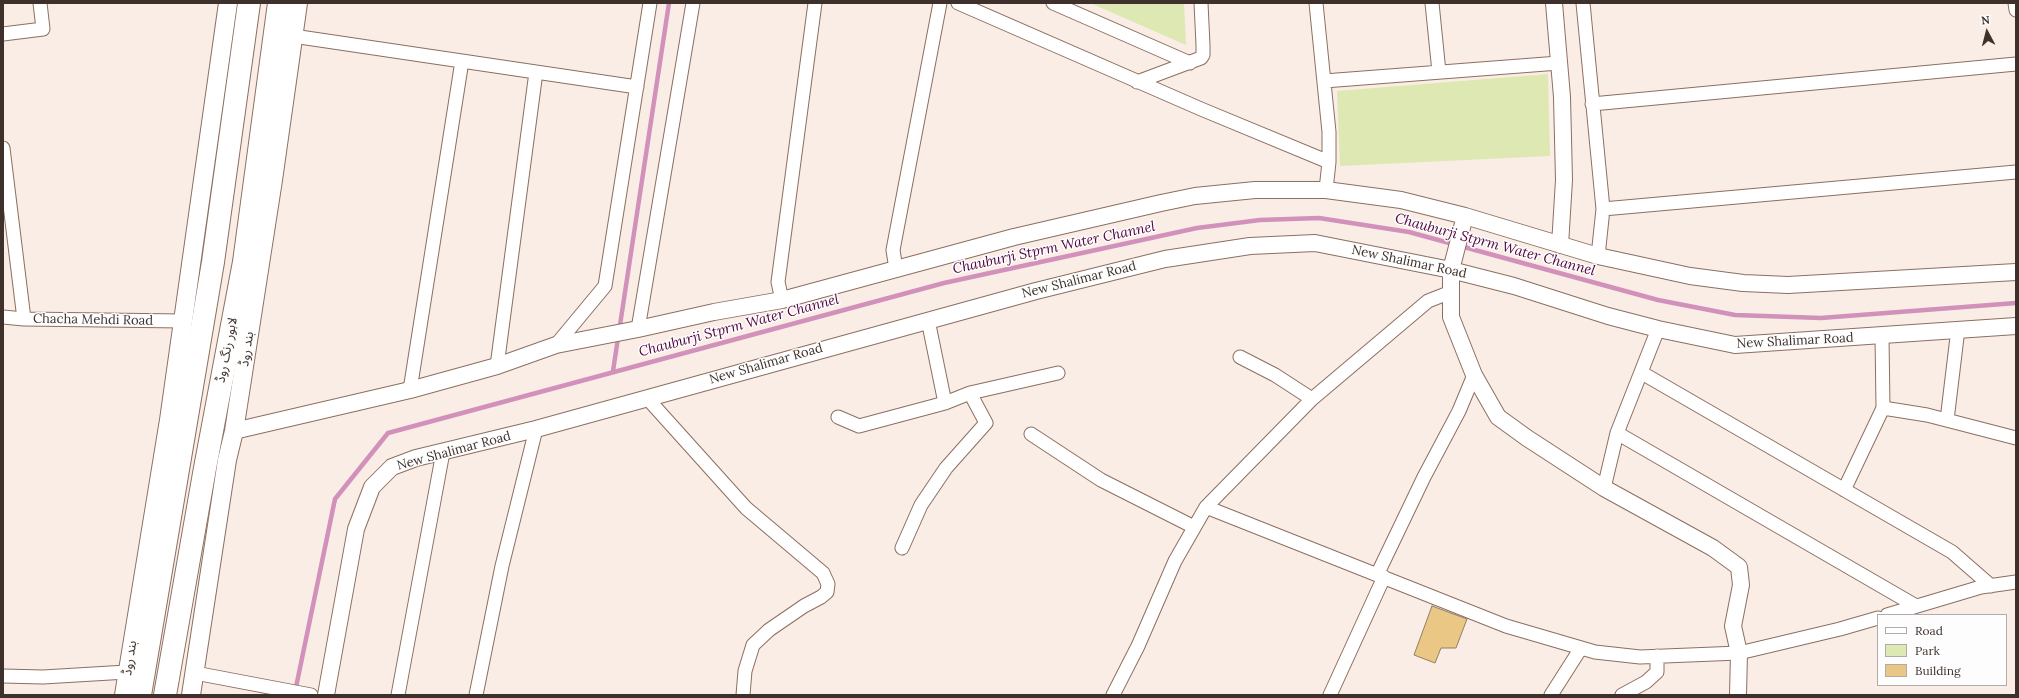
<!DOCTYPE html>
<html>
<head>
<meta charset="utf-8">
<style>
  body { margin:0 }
  #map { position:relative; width:2019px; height:698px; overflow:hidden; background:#faede6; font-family:Lora,serif }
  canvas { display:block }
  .frame { position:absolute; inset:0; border:4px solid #3e312b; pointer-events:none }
  .legend { position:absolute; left:1877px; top:614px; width:130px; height:72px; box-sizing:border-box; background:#fdfdfd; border:1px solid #b1aba9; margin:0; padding:5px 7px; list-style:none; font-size:12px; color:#3e312b }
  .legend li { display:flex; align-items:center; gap:8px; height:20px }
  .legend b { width:20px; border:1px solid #b1aba9 }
  .north { position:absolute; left:1967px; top:12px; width:40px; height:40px; -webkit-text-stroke:3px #fdfdfd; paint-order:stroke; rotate:353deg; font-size:11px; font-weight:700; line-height:16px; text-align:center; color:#3e312b }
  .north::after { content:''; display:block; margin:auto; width:14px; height:18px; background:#3e312b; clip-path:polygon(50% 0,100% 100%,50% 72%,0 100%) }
</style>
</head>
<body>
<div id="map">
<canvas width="2019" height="698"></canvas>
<div class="frame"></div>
<ul class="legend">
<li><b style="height:5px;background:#fff"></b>Road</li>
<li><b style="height:11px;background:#dde8b3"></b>Park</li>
<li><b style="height:11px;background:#eac784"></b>Building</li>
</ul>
<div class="north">N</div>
</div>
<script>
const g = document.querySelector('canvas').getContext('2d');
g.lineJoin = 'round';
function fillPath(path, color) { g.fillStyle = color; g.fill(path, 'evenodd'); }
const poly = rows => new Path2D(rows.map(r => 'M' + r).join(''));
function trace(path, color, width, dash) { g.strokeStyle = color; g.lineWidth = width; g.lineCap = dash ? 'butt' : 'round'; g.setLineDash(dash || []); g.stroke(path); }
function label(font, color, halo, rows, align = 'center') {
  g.font = font + ' Lora,"Noto Sans Arabic",serif'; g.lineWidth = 3; g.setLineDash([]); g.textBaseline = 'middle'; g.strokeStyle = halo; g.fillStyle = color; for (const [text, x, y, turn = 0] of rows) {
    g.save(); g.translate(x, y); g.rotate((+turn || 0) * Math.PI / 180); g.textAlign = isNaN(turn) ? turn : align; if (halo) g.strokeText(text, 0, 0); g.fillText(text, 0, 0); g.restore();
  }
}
const green = poly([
  [1090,3,1184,3,1186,45],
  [1548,74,1550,156,1340,166,1337,91]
]);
const stream = poly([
  [613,371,669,3],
  [295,692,335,499,388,433,944,283,1197,228,1260,220,1319,218,1409,232,1658,300,1735,315,1821,318,2016,303]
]);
const building = poly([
  [1432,606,1467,619,1456,648,1441,648,1435,663,1414,655,1432,606]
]);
const minor = poly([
  [958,3,1201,109,1329,162,1326,190],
  [1053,3,1190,63],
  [1316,3,1329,132,1329,162],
  [1432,3,1439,72],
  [1583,3,1603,209,1598,256],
  [2015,3,2016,10],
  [3,34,43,29,40,3],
  [293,36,637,87],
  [1324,81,1559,63],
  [1137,82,1201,58,1203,55,1203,45,1201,3],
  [1592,104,2016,64],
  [3,148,24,319],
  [1603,209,2016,172],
  [896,269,893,250,940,3],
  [782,300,778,282,815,3],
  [3,317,24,319,183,321],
  [928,320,945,403],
  [638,329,693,3],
  [556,345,605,286,650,3],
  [1240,357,1275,375,1312,399],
  [497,366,536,72],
  [1642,373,1952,552,1991,586],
  [410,390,462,61],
  [647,398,746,508,823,573,828,584,827,592,821,597,804,606,769,630,753,645,745,671,743,695],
  [1883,408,1927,415,2016,438],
  [838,417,859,426,945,403,970,393,1058,373],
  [1947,420,1958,329],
  [1617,433,1916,606],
  [1031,434,1101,480,1194,527],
  [1604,488,1617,433,1658,329],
  [1844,490,1883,408,1882,336],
  [1206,507,1506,626,1595,652,1640,657,1739,653,1840,629,1878,618],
  [902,548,921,505,946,468,986,423,970,393],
  [1377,575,1424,477,1459,411,1474,375],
  [1887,615,1981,587,2016,582],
  [195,673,311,695],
  [3,676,43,677,127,672],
  [398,695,443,452],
  [476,695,502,566,536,429],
  [1113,695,1138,646,1175,561,1206,507,1312,399,1428,301,1451,292],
  [1330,695,1384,577],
  [1551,695,1581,648],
  [1622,695,1646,682,1657,672,1657,656]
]);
const tertiary = poly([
  [1554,3,1562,97,1564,180,1560,245],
  [1465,216,1451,270,1451,317,1474,375,1498,417,1527,438,1604,488,1713,548,1739,567,1741,585,1733,626,1739,653,1738,695],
  [234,431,410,390,497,366,556,345,638,329,714,312,782,300,1014,237,1161,203,1195,196,1255,190,1326,190,1401,200,1465,216,1598,256,1690,276,1743,283,1788,285,2016,272],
  [326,695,356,529,372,487,392,467,416,458,536,429,1036,291,1165,259,1250,246,1315,243,1451,270,1514,286,1608,316,1658,329,1735,345,2016,326]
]);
const secondary = poly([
  [124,695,169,420,228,3],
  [191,695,227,460,234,431,273,180,298,3]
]);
const motorway = poly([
  [140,695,213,262,249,3],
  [165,695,205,468,244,262,279,3]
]);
const streetNames = [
  ["New Shalimar Road",1409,262,12],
  ["New Shalimar Road",1079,280,-14],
  ["Chacha Mehdi Road",93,320,1],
  ["New Shalimar Road",1795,341,-3],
  ["بند روڈ",247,349,-81],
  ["لاہور رنگ روڈ",227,350,-79],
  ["New Shalimar Road",766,364,-16],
  ["New Shalimar Road",454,451,-15],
  ["بند روڈ",130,658,-81]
];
const waterNames = [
  ["Chauburji Stprm Water Channel",1495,245,15],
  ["Chauburji Stprm Water Channel",1054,248,-12],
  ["Chauburji Stprm Water Channel",739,326,-15]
];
fillPath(green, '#dde8b3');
trace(stream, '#d191ba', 4.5);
fillPath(building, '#eac784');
trace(building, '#8e7f64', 1);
trace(minor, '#8c6f60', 15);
trace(tertiary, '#8c6f60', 18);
trace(secondary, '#8c6f60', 20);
trace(motorway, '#8c6f60', 24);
trace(minor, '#fff', 13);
trace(tertiary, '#fff', 16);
trace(secondary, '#fff', 18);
trace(motorway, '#fff', 22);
label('13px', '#3e312b', '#fdfdfd', streetNames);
label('italic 14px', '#52043f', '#fdfdfd', waterNames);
</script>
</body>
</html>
